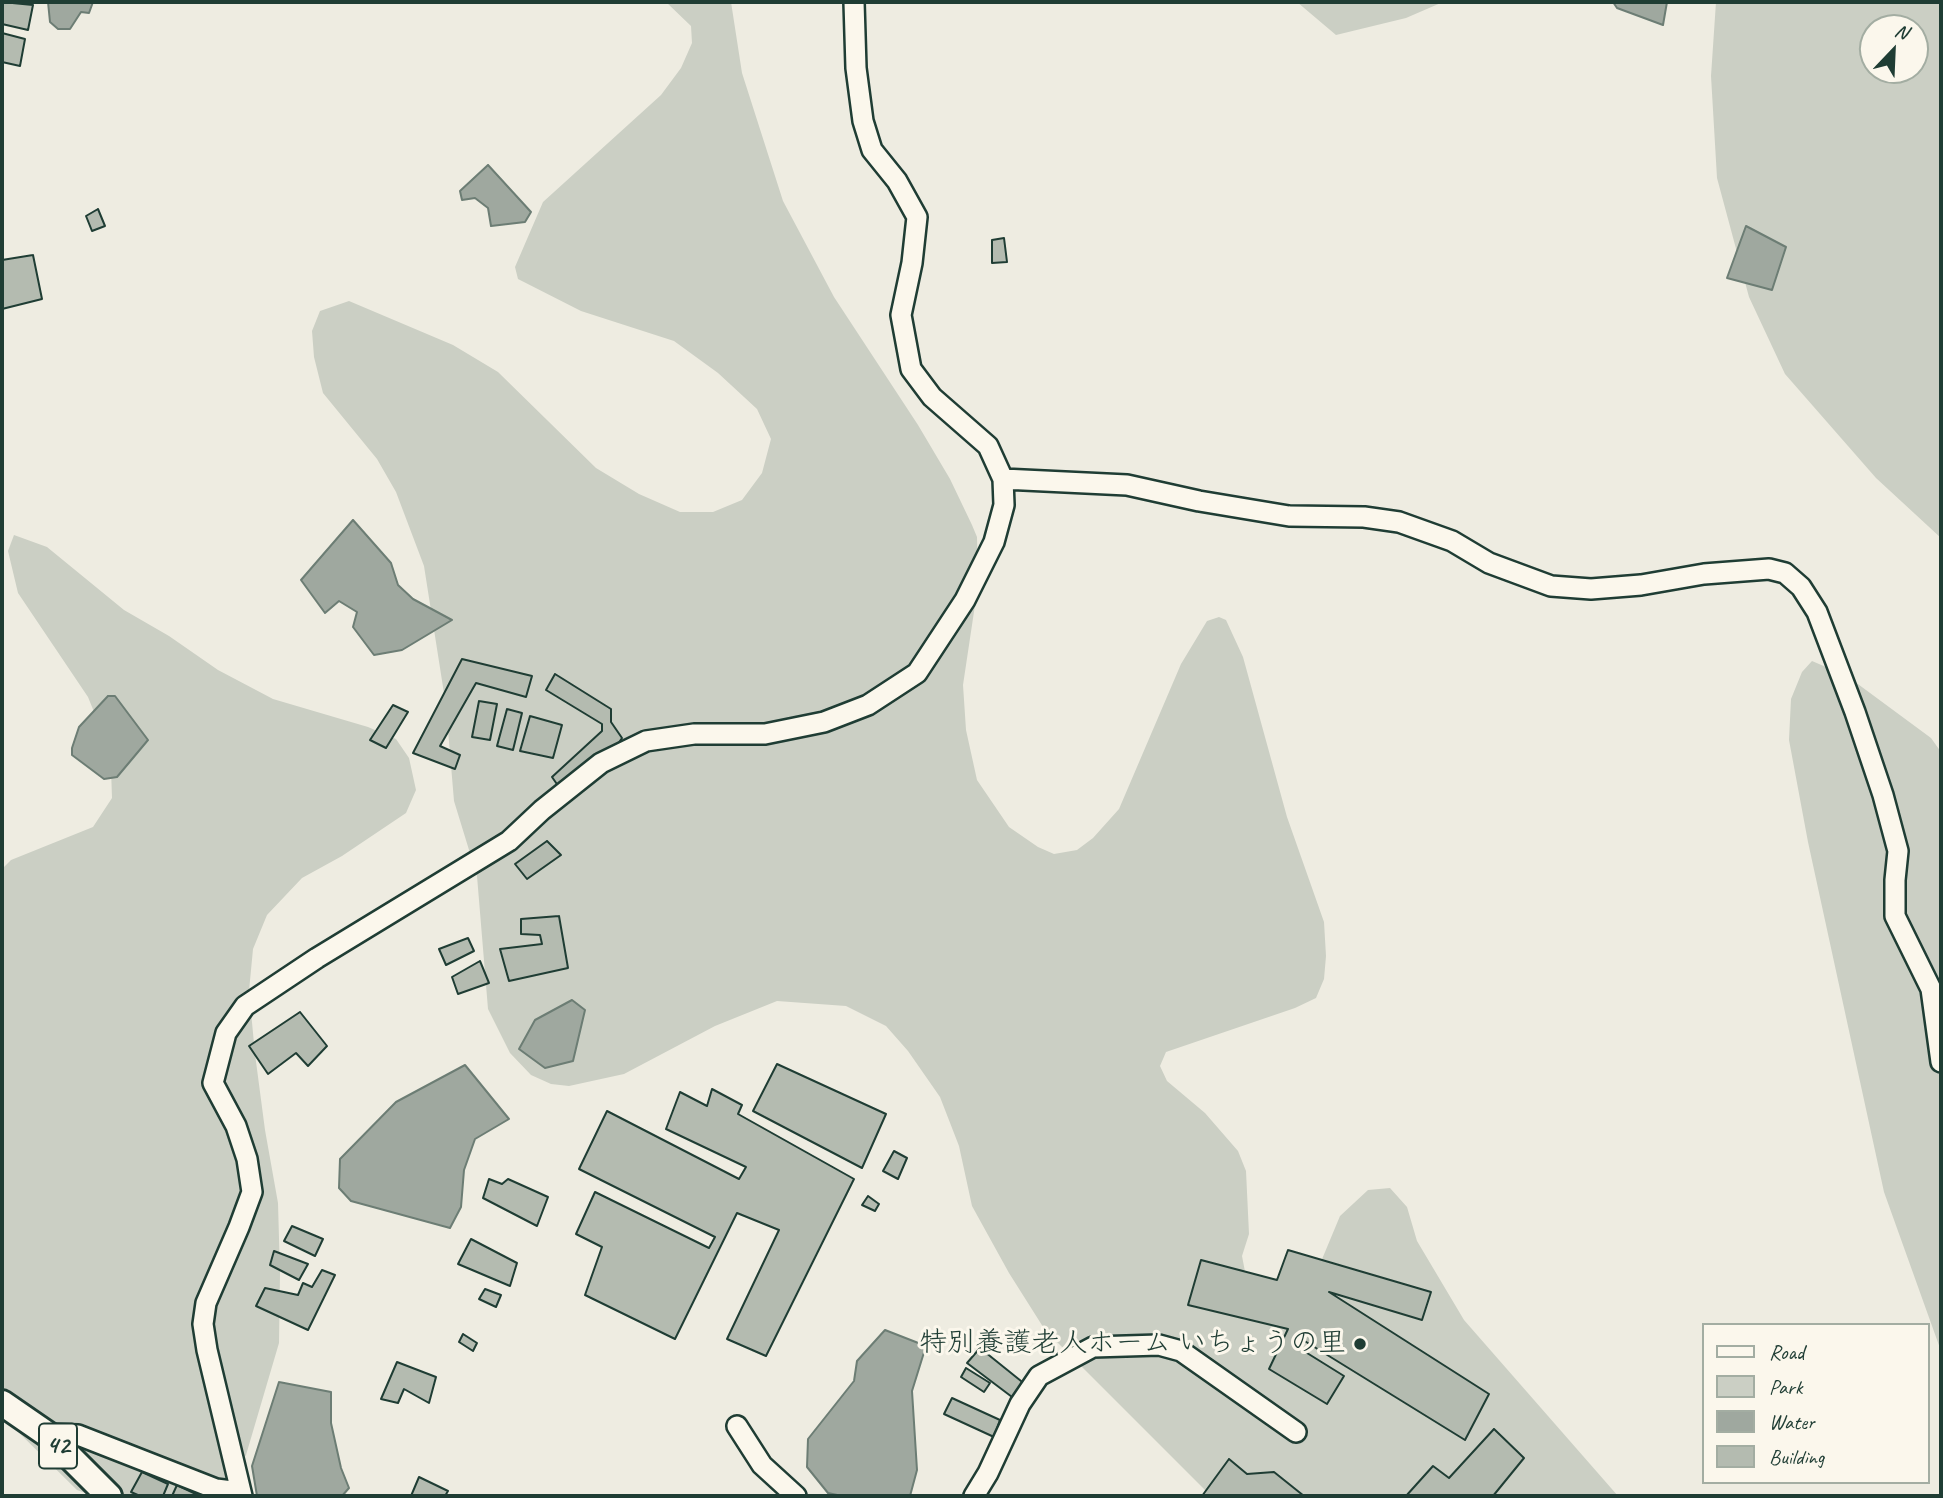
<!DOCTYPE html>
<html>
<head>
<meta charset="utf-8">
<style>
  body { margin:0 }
  #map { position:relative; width:1943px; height:1498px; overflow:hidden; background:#eeece1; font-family:Caveat,sans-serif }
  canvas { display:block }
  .frame { position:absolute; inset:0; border:4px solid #1f3d34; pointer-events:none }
  .legend { position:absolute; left:1702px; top:1323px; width:228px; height:161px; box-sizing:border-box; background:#fbf7ec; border:2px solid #a3ada2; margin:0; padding:9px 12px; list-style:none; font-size:21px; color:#1f3d34 }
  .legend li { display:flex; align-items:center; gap:14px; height:35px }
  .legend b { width:35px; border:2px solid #a3ada2 }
  .north { position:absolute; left:1859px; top:14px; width:70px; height:70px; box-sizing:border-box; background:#fbf7ec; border:2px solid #a3ada2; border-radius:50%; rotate:23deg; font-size:19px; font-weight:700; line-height:28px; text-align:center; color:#1f3d34 }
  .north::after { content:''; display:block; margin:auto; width:24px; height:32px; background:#1f3d34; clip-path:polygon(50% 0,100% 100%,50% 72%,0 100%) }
</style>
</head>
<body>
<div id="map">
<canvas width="1943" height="1498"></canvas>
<div class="frame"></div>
<ul class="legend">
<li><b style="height:9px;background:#fbf7ec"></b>Road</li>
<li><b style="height:19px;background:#cbcfc4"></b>Park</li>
<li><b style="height:19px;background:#9fa89f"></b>Water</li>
<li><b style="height:19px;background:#b4bbb0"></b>Building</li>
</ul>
<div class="north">N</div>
</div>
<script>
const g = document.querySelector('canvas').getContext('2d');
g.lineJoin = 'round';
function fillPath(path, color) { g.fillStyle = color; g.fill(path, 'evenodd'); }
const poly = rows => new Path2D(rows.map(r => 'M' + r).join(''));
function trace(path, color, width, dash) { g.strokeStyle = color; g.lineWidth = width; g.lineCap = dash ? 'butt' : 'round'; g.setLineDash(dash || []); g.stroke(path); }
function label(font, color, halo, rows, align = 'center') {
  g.font = font + ' Caveat,"Klee One",sans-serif'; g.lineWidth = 6; g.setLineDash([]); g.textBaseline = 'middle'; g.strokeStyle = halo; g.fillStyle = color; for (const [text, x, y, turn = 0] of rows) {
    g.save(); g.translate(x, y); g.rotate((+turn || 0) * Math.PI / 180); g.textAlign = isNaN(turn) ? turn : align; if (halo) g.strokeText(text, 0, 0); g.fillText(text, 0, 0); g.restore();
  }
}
const green = poly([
  [666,2,731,2,742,73,783,201,834,297,918,425,950,479,972,525,977,537,978,585,963,685,966,730,977,780,1009,827,1038,847,1054,854,1077,850,1093,838,1119,809,1181,664,1207,621,1219,617,1226,620,1243,657,1287,817,1324,922,1326,956,1324,979,1316,998,1295,1008,1166,1052,1160,1066,1167,1081,1205,1113,1238,1151,1246,1171,1249,1234,1242,1256,1247,1282,1258,1295,1320,1264,1340,1216,1368,1190,1390,1188,1407,1207,1417,1241,1464,1320,1618,1496,1211,1496,1045,1330,1009,1273,972,1206,959,1146,940,1097,908,1051,886,1026,846,1006,777,1001,715,1026,624,1074,569,1086,551,1084,531,1075,510,1053,488,1009,477,876,454,801,446,706,424,566,396,492,377,459,323,393,314,357,312,331,320,311,349,301,453,345,498,372,596,468,639,494,680,512,713,512,742,500,762,473,771,439,757,409,718,373,674,341,581,311,518,279,515,267,543,202,661,95,681,68,692,43,691,26],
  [1297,2,1443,2,1406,18,1336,35],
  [1716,2,1941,2,1941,538,1876,478,1785,374,1749,297,1717,178,1711,76],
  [1873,28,1915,28,1915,70,1873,70],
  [14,535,47,547,124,610,169,636,218,670,273,699,368,727,396,739,409,758,416,790,406,813,342,856,302,878,267,915,253,949,249,991,255,1054,265,1130,278,1203,280,1274,279,1343,246,1455,217,1496,93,1496,77,1490,2,1416,2,869,11,860,93,827,112,798,111,769,105,739,88,697,18,593,8,551],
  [1812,661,1847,676,1931,738,1941,752,1941,1351,1884,1192,1808,842,1789,740,1791,699,1802,672]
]);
const water = poly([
  [48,2,93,2,89,13,81,12,70,29,58,29,50,22,48,2],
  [1613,2,1667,2,1663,25,1617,8,1613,2],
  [488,165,531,212,525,222,491,226,488,208,475,198,462,200,460,191,488,165],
  [1746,226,1786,247,1772,290,1727,278,1746,226],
  [353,520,391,563,398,585,413,599,452,620,402,650,374,655,353,627,357,612,339,601,325,613,301,580,353,520],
  [108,696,115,696,148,740,117,777,104,779,72,755,72,748,79,727,108,696],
  [572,1000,585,1010,573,1061,545,1068,519,1049,535,1020,572,1000],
  [465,1065,509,1119,475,1139,464,1170,461,1207,450,1228,351,1201,339,1188,340,1159,396,1102,465,1065],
  [885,1330,926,1346,912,1391,917,1470,910,1496,842,1496,828,1493,807,1467,808,1439,854,1381,857,1361,885,1330],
  [279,1382,331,1392,331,1423,341,1468,349,1488,342,1496,257,1496,252,1466,279,1382]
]);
const building = poly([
  [2,2,33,5,28,30,2,24,2,2],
  [2,33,25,39,20,66,2,62,2,33],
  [98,209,105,226,92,231,86,216,98,209],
  [1004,238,1007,262,992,263,992,240,1004,238],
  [33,255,42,299,2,309,2,260,33,255],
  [462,659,532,676,526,697,476,683,440,746,460,755,455,769,413,753,462,659],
  [555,674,611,709,611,722,622,738,614,750,561,790,552,777,602,731,602,724,546,690,555,674],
  [479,701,497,704,490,740,472,737,479,701],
  [393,705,408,712,386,748,370,740,393,705],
  [507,709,522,713,513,750,497,746,507,709],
  [530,716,562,725,553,758,520,751,530,716],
  [547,841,561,855,527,879,515,864,547,841],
  [559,916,568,968,509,981,500,949,542,944,540,935,521,934,521,919,559,916],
  [468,938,474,951,446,965,439,949,468,938],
  [480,961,489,983,458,994,452,977,480,961],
  [300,1012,327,1046,308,1066,296,1053,268,1074,249,1046,300,1012],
  [777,1064,886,1114,862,1168,753,1111,777,1064],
  [712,1089,742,1105,738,1114,854,1179,766,1356,727,1339,779,1230,737,1213,675,1339,585,1295,602,1247,576,1234,595,1192,709,1248,715,1237,579,1169,607,1111,739,1179,746,1167,666,1129,680,1092,707,1106,712,1089],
  [894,1151,907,1158,898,1179,883,1171,894,1151],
  [489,1179,502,1184,508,1179,548,1197,537,1226,483,1198,489,1179],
  [868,1196,879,1204,875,1211,862,1205,868,1196],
  [292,1226,323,1239,315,1256,284,1241,292,1226],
  [471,1239,517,1263,510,1286,458,1264,471,1239],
  [1288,1250,1431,1292,1422,1320,1329,1292,1489,1394,1465,1440,1303,1340,1299,1348,1344,1376,1327,1404,1269,1369,1288,1329,1188,1305,1201,1260,1277,1280,1288,1250],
  [274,1251,308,1264,299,1280,270,1265,274,1251],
  [322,1270,335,1275,308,1330,256,1306,265,1288,298,1295,303,1283,312,1287,322,1270],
  [485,1289,501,1295,496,1307,479,1299,485,1289],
  [463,1334,477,1343,473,1351,459,1342,463,1334],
  [980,1348,1026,1385,1016,1400,967,1363,980,1348],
  [397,1362,436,1377,429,1403,404,1389,398,1403,381,1399,397,1362],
  [966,1368,990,1383,984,1392,961,1377,966,1368],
  [952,1398,1000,1420,994,1437,944,1414,952,1398],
  [1494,1429,1524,1458,1493,1496,1406,1496,1433,1466,1449,1478,1494,1429],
  [1229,1459,1247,1474,1274,1472,1304,1496,1202,1496,1229,1459],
  [142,1472,168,1484,163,1496,140,1496,131,1492,142,1472],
  [419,1477,448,1491,445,1496,411,1496,419,1477],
  [177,1485,200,1496,172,1496,177,1485]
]);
const minor = poly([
  [1003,479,1127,485,1199,501,1289,516,1364,517,1399,522,1452,541,1489,563,1551,586,1591,589,1641,585,1704,574,1769,569,1785,573,1801,587,1817,612,1855,712,1883,795,1898,851,1895,880,1895,916,1931,989,1941,1062],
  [737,1426,762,1465,796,1496],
  [47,1434,78,1435,216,1489,240,1492],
  [242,1496,207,1350,203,1324,206,1303,239,1227,252,1192,247,1159,236,1126,213,1083,226,1033,245,1006,317,958,509,841,542,810,601,763,646,741,694,734,765,734,824,722,868,705,917,673,965,600,994,542,1004,505,1003,479,988,446,932,397,911,369,901,315,912,263,917,217,897,181,872,150,863,121,856,68,854,2],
  [974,1496,988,1473,1020,1404,1039,1376,1093,1347,1159,1345,1181,1351,1296,1432]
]);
const major = poly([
  [2,1403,47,1434,109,1496]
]);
const markers = [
  [1360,1344,7,"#1f3d34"]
];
const shields = [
  [58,1446,38]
];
const shieldNames = [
  ["42",58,1446]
];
const poiNames = [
  ["特別養護老人ホーム いちょうの里",1346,1344]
];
fillPath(green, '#cbcfc4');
fillPath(water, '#9fa89f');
trace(water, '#6c7d74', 2);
fillPath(building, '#b4bbb0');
trace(building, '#1f3d34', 2);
trace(minor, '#1f3d34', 24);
trace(major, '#1f3d34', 30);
trace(minor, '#fbf7ec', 19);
trace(major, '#fbf7ec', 24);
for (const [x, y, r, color] of markers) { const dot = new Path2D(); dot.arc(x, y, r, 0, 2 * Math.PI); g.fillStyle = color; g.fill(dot); trace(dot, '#fbf7ec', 2.5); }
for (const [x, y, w] of shields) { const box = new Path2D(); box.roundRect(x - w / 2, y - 22.5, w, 45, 5); g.fillStyle = '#fbf7ec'; g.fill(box); trace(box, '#1f3d34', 2); }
label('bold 26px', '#1f3d34', null, shieldNames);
label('28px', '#1f3d34', '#fbf7ec', poiNames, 'right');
</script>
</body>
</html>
